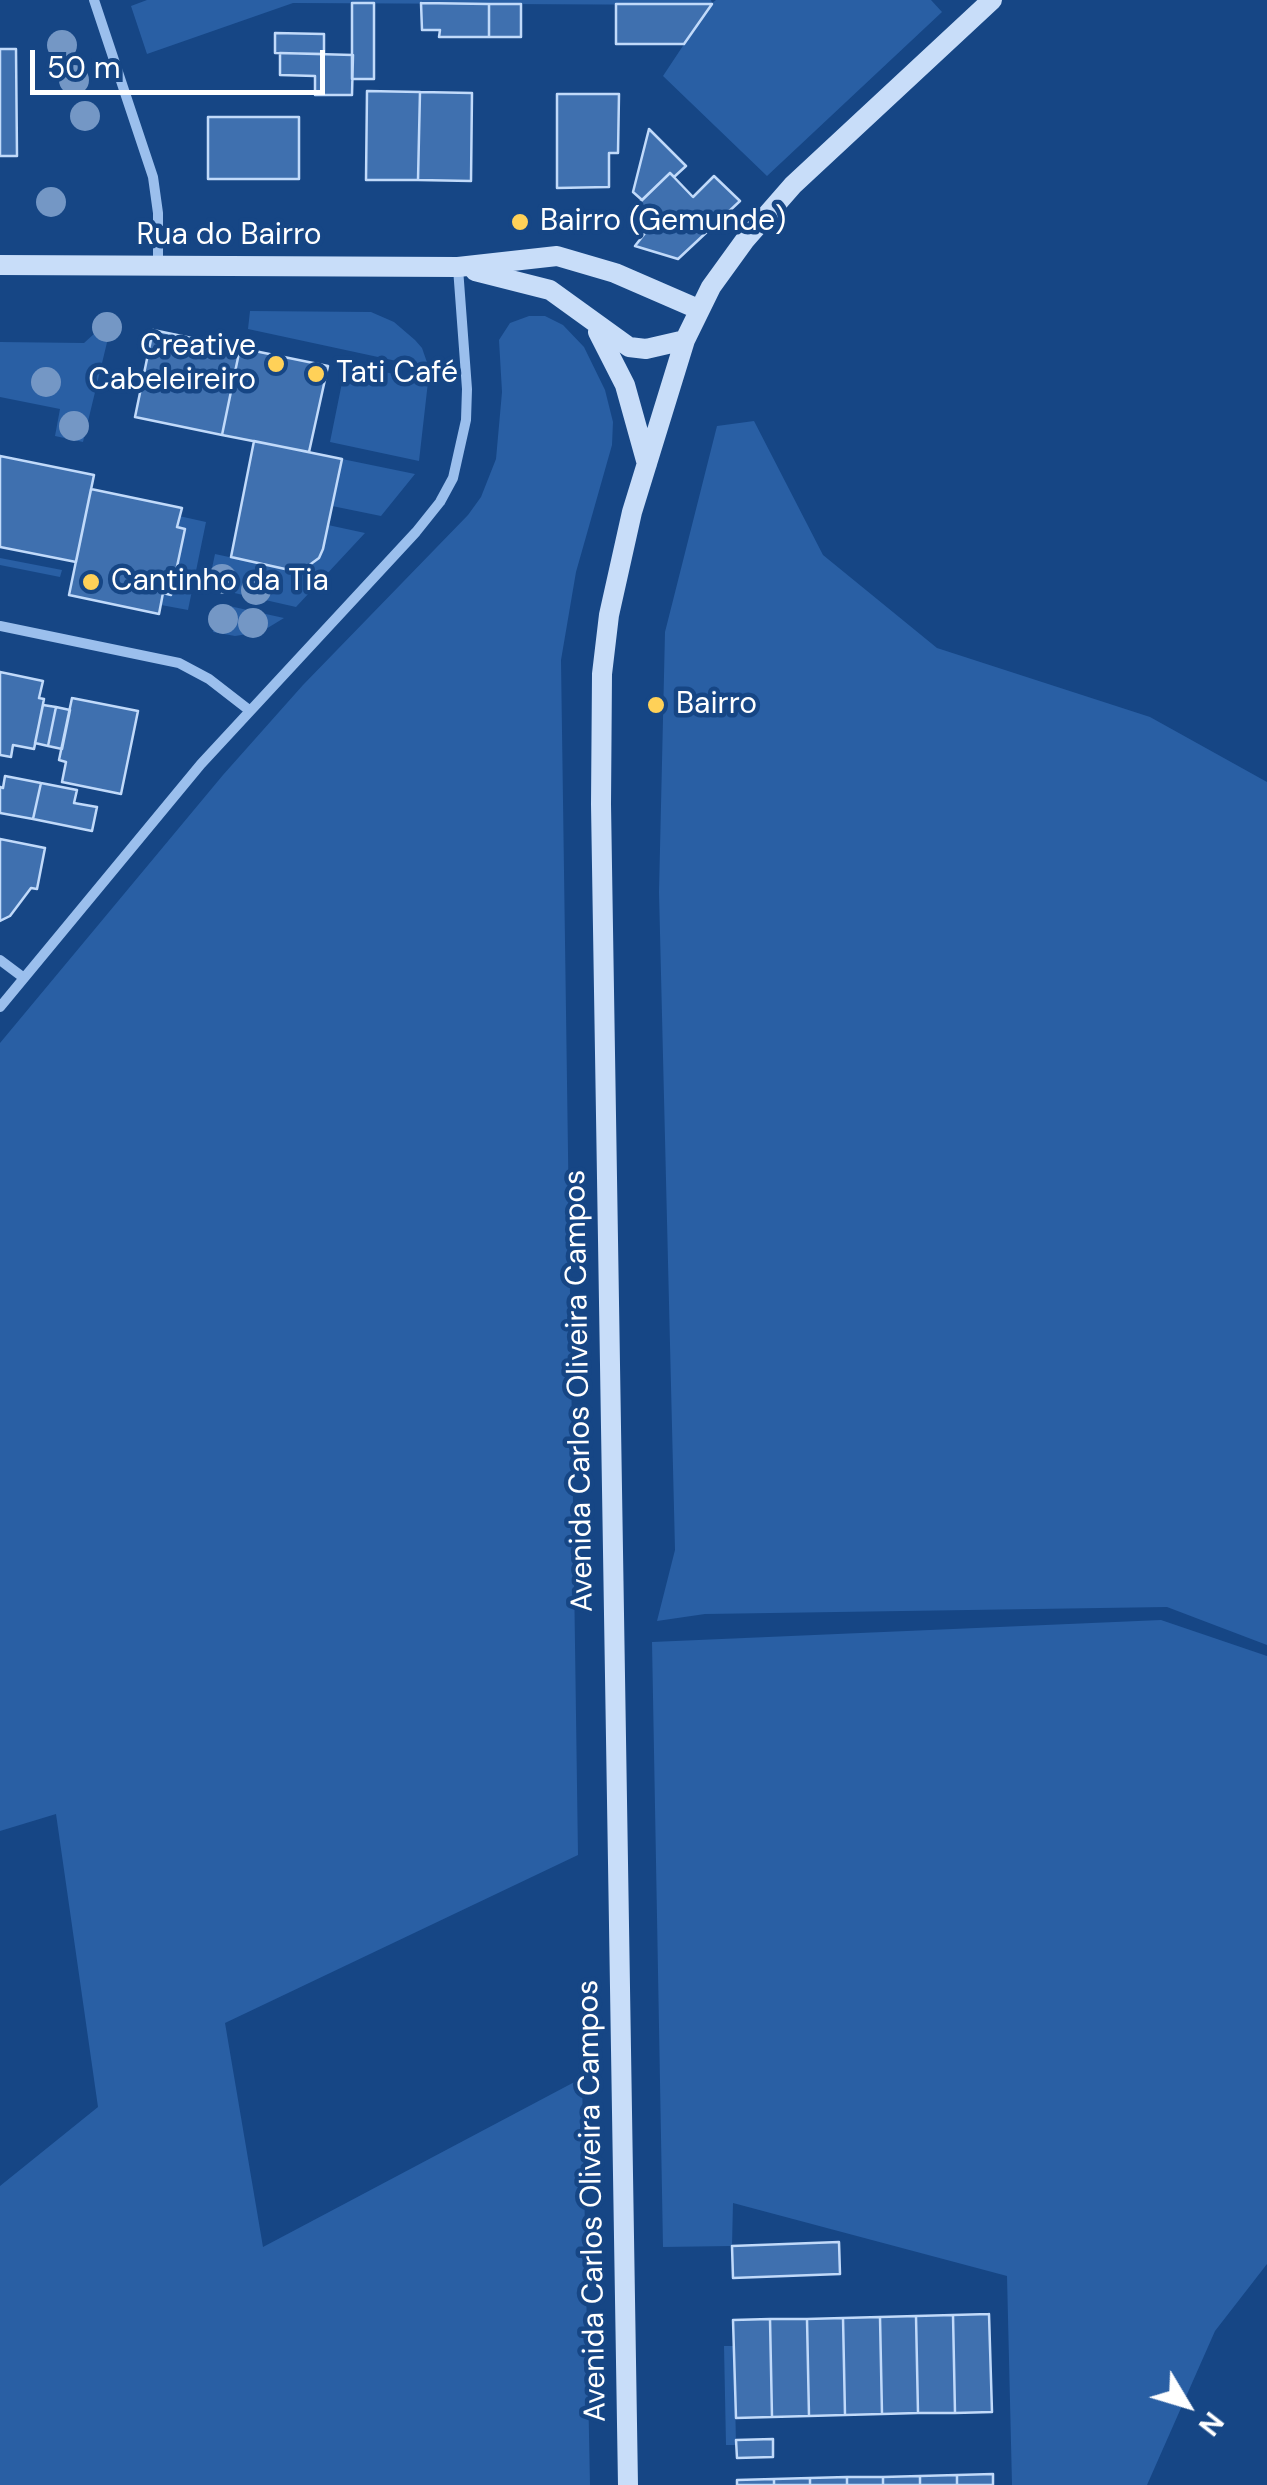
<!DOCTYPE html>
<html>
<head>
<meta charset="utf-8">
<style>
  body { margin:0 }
  #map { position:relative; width:1267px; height:2485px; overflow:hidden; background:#164685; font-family:"DM Sans",sans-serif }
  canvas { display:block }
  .north { position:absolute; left:1137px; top:2355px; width:100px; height:100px; -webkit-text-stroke:8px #164685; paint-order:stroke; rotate:128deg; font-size:28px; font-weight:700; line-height:40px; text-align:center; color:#fff }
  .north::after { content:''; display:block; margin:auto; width:35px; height:45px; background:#fff; clip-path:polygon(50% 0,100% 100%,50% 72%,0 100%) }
  .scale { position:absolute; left:30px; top:50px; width:295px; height:45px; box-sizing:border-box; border:5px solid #fff; border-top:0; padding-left:12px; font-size:30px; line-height:35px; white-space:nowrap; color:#fff; -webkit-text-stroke:8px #164685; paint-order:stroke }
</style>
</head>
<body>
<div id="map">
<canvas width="1267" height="2485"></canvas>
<div class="north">N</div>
<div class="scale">50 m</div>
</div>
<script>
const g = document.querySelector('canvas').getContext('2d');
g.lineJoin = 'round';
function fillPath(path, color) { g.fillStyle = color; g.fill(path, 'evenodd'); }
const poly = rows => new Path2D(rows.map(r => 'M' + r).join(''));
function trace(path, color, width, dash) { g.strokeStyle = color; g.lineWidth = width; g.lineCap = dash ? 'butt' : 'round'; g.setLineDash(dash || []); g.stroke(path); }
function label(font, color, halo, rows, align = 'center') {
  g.font = font + ' "DM Sans",sans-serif'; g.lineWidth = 9; g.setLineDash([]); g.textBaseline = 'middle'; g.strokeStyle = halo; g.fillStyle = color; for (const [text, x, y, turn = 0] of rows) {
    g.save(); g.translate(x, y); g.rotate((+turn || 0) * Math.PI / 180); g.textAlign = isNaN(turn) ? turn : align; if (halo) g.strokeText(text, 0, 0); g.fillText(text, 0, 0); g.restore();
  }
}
const green = poly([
  [147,0,711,0,712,3,716,0,931,0,942,12,767,176,663,76,710,5,293,3,147,54,131,6],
  [250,311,371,312,394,322,415,340,422,348,429,368,248,329],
  [529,316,545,316,563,325,584,347,605,390,613,422,612,445,576,572,561,660,578,1855,225,2023,263,2247,582,2078,590,2485,0,2485,0,2186,98,2107,56,1814,0,1831,0,1043,223,775,303,685,468,515,481,497,496,459,502,392,499,340,510,323],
  [106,323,111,326,110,330,83,442,55,436,60,409,0,397,0,342,84,343],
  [346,363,428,382,419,461,330,442],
  [754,421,823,555,937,648,1150,717,1267,782,1267,1645,1167,1607,705,1614,657,1621,675,1550,659,892,665,632,717,426],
  [342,459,415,474,381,516,332,506],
  [179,516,206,522,188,610,161,605,163,593,171,594,185,530,177,527],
  [328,525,365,533,296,607,208,587,215,554,294,571,312,565,323,549],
  [0,558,62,570,60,577,0,565],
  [220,604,284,618,261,632,235,636,213,632],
  [1161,1620,1267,1656,1267,2264,1215,2331,1147,2485,1012,2485,1007,2276,733,2203,732,2246,663,2247,652,1642],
  [724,2346,734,2346,736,2445,726,2445]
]);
const building = poly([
  [352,3,374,3,374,79,352,79,352,3],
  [421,3,489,4,489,37,439,37,440,30,422,30,421,3],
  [489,4,521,4,521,37,489,37,489,4],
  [616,4,712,4,684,44,616,44,616,4],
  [275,33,324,34,324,54,275,53,275,33],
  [0,49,16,49,17,156,0,156,0,49],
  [280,53,353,55,352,95,315,95,315,76,280,75,280,53],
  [367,91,420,92,418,180,366,180,367,91],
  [420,92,472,93,471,181,418,180,420,92],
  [557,94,619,94,618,153,609,153,609,187,557,188,557,94],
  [208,117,299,117,299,179,208,179,208,117],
  [649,129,686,166,674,177,670,173,642,200,633,192,649,129],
  [670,173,693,197,714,176,740,201,678,259,635,246,652,224,635,207,670,173],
  [153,330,240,348,222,435,135,417,153,330],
  [240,348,328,366,309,452,222,435,240,348],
  [254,441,342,459,323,549,319,558,304,569,294,571,231,557,254,441],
  [0,456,94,475,76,562,0,547,0,456],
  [91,489,182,508,177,527,185,529,171,595,163,593,159,614,69,595,91,489],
  [0,672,43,681,39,698,44,699,34,749,13,745,11,757,0,755,0,672],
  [72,698,138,711,121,794,62,782,66,762,59,760,72,698],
  [43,705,56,707,48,746,35,743,43,705],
  [56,707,70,710,62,749,48,746,56,707],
  [5,776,41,783,33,819,0,813,0,787,3,788,5,776],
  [41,783,77,790,74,803,97,807,92,831,33,819,41,783],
  [0,839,45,848,37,889,31,888,10,916,0,921,0,839],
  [839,2242,840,2274,733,2278,732,2246,839,2242],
  [989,2314,992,2412,955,2413,953,2315,989,2314],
  [953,2315,955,2413,918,2413,916,2316,953,2315],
  [916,2316,918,2413,882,2414,880,2317,916,2316],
  [880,2317,882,2414,845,2415,843,2318,880,2317],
  [843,2318,845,2415,809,2416,807,2319,843,2318],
  [770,2319,772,2417,736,2418,733,2320,770,2319],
  [770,2319,807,2319,809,2416,772,2417,770,2319],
  [773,2439,773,2457,737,2458,736,2440,773,2439],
  [993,2474,993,2485,957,2485,957,2475,993,2474],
  [957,2475,957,2485,920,2485,920,2476,957,2475],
  [920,2476,920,2485,883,2485,883,2477,920,2476],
  [847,2477,847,2485,810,2485,810,2478,847,2477],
  [847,2477,883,2477,883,2485,847,2485,847,2477],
  [810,2478,810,2485,774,2485,774,2479,810,2478],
  [774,2479,774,2485,737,2485,737,2480,774,2479]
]);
const street = poly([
  [94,0,153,177,158,213,158,266],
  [0,626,179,663,209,679,249,710],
  [0,960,24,978],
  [0,1007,201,764,416,532,440,502,453,478,466,420,467,389,458,268]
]);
const secondary = poly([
  [0,265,458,267,557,256,615,273,698,309],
  [475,271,550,290,629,347,646,349,685,340],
  [598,332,625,385,647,464],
  [628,2485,601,804,602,674,609,615,632,512,685,340,711,287,745,240,793,185,992,0]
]);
const trees = [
  [62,45],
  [74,80],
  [85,116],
  [51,202],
  [107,327],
  [46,382],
  [74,426],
  [222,579],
  [256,590],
  [223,619],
  [253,623]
];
const markers = [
  [520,222,10,"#ffd158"],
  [276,364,10,"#ffd158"],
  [316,374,10,"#ffd158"],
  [91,582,10,"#ffd158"],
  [656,705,10,"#ffd158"]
];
const poiNames = [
  ["Bairro (Gemunde)",540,222],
  ["Creative",256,347,"right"],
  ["Cabeleireiro",256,381,"right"],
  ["Tati Café",336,374],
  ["Cantinho da Tia",111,582],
  ["Bairro",676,705]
];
const streetNames = [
  ["Rua do Bairro",229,236],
  ["Avenida Carlos Oliveira Campos",580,1391,-91],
  ["Avenida Carlos Oliveira Campos",593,2201,-91]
];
fillPath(green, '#295fa4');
fillPath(building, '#3f70af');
trace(building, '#c1dafa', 2.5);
trace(street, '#9bbfed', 10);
trace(secondary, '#c8ddf9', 20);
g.fillStyle = '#7497c5';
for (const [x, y] of trees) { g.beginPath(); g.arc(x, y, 15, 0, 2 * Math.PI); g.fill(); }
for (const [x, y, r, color] of markers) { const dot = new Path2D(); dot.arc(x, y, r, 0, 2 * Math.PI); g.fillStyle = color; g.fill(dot); trace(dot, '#164685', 4); }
label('30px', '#fff', '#164685', poiNames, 'left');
label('30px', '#fff', '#164685', streetNames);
</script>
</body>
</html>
